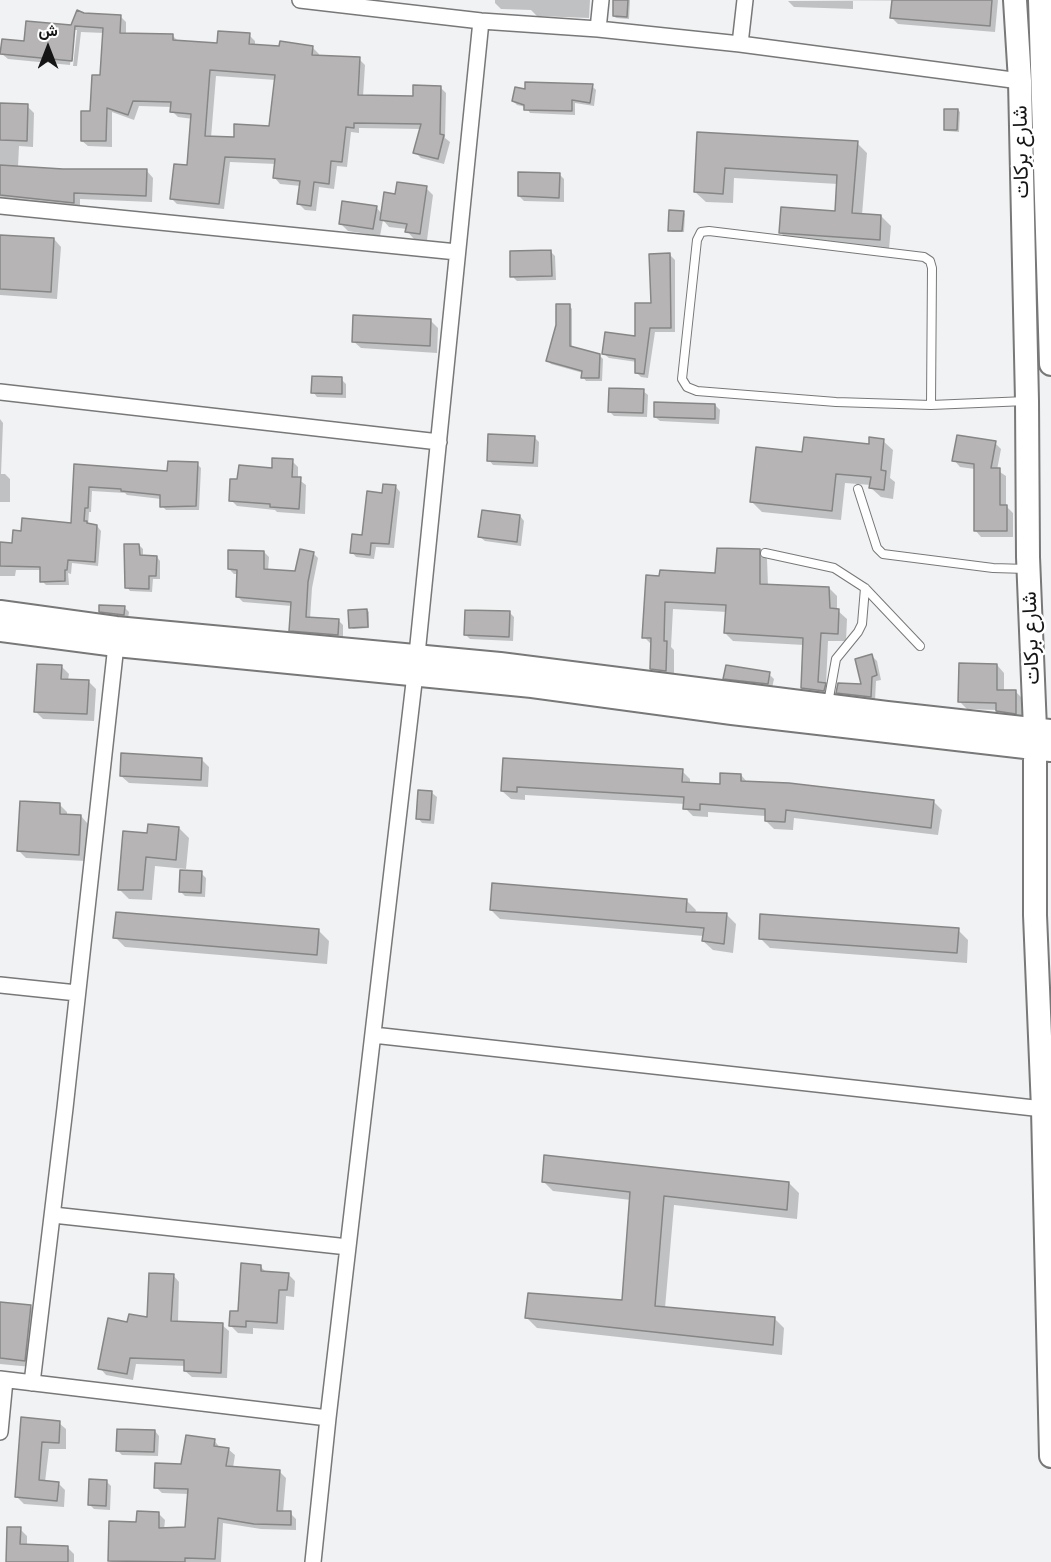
<!DOCTYPE html>
<html>
<head>
<meta charset="utf-8">
<style>
  body { margin:0 }
  #map { position:relative; width:1051px; height:1562px; overflow:hidden; background:#f1f2f3; font-family:Mulish,Vazirmatn,sans-serif }
  canvas { display:block }
  .north { position:absolute; left:18px; top:18px; width:60px; height:60px; -webkit-text-stroke:4px #fff; paint-order:stroke; rotate:0deg; font-size:16px; font-weight:700; line-height:24px; text-align:center; color:#151515 }
  .north::after { content:''; display:block; margin:auto; width:21px; height:27px; background:#151515; clip-path:polygon(50% 0,100% 100%,50% 72%,0 100%) }
</style>
</head>
<body>
<div id="map">
<canvas width="1051" height="1562"></canvas>
<div class="north">ش</div>
</div>
<script>
const g = document.querySelector('canvas').getContext('2d');
g.lineJoin = 'round';
function fillPath(path, color) { g.fillStyle = color; g.fill(path, 'evenodd'); }
const poly = rows => new Path2D(rows.map(r => 'M' + r).join(''));
function trace(path, color, width, dash) { g.strokeStyle = color; g.lineWidth = width; g.lineCap = dash ? 'butt' : 'round'; g.setLineDash(dash || []); g.stroke(path); }
function label(font, color, halo, rows, align = 'center') {
  g.font = font + ' Mulish,Vazirmatn,sans-serif'; g.lineWidth = 5; g.setLineDash([]); g.textBaseline = 'middle'; g.strokeStyle = halo; g.fillStyle = color; for (const [text, x, y, turn = 0] of rows) {
    g.save(); g.translate(x, y); g.rotate((+turn || 0) * Math.PI / 180); g.textAlign = isNaN(turn) ? turn : align; if (halo) g.strokeText(text, 0, 0); g.fillText(text, 0, 0); g.restore();
  }
}
const shadow = poly([
  [495,0,590,0,589,18,537,16,531,10,501,9,495,3],
  [615,0,630,0,629,19,616,18,614,16],
  [998,0,995,32,898,24,892,18,893,1,853,1,853,9,794,7,788,1],
  [84,14,120,16,126,22,126,35,173,36,179,42,218,45,249,35,255,41,255,45,313,48,319,54,318,57,359,59,365,65,363,97,414,98,440,87,446,93,445,138,450,142,444,164,421,158,415,152,421,129,359,128,359,133,351,132,347,167,337,166,334,189,319,187,316,211,305,210,299,204,301,186,280,184,275,178,276,164,230,162,224,209,177,204,171,198,188,167,193,119,178,117,172,111,172,107,139,106,134,120,112,112,112,147,88,146,82,141,102,77,104,33,81,32,77,66,73,66,77,30,74,30,70,65,8,59,2,54,25,43,72,26],
  [216,76,276,80,270,128,235,139,211,138],
  [592,86,596,90,594,106,575,103,575,115,530,113,526,107,517,105,513,101,526,91],
  [0,105,27,106,34,113,33,147,19,146,18,167,63,170,147,171,153,178,152,202,80,199,80,209,0,199],
  [958,110,960,112,959,132,947,131,945,129],
  [699,134,857,143,867,153,862,215,881,216,891,226,889,249,791,243,781,233,837,212,838,184,734,178,733,203,706,202,695,192],
  [560,175,564,179,564,202,524,201,519,196],
  [426,188,433,195,427,240,414,239,407,231,407,229,389,227,383,220,380,236,348,231,341,224,376,207,382,214],
  [683,212,685,214,684,232,672,232,670,230],
  [0,236,54,239,61,247,57,299,0,295],
  [550,251,555,256,556,280,517,281,512,276],
  [670,255,675,260,675,332,655,332,648,378,641,377,637,373,637,362,609,358,604,354,637,337,652,304],
  [569,305,572,309,572,348,599,355,603,359,602,381,586,381,583,377,583,373,551,364,548,361],
  [431,321,438,328,437,353,361,348,353,341],
  [341,379,346,384,346,398,317,397,313,392],
  [643,391,648,395,647,417,614,416,609,411],
  [715,405,720,410,719,424,660,421,655,417],
  [0,419,3,423,1,474,5,474,10,479,10,502,0,502],
  [534,437,539,442,538,467,493,465,489,460],
  [883,441,893,450,890,478,895,482,893,499,881,497,871,488,871,485,845,483,841,520,762,512,752,502,803,454,870,445],
  [995,443,1001,449,997,470,1006,476,1006,506,1013,513,1013,537,981,537,975,530,975,469,960,467,954,460],
  [292,461,298,467,298,479,306,485,305,514,277,512,275,510,237,506,231,500,273,470],
  [197,464,201,468,199,510,166,510,162,506,161,499,127,495,125,493,92,491,91,512,89,512,88,525,97,526,101,531,98,566,72,563,71,574,68,573,69,585,46,585,42,581,42,570,16,570,15,576,0,576,0,543,14,544,72,524,75,465,169,472],
  [396,487,400,492,394,548,376,547,374,559,356,557,352,552,363,537,383,495],
  [520,516,524,521,521,546,485,541,480,537],
  [139,545,143,549,143,557,157,557,160,561,160,579,153,579,152,592,130,591,127,587],
  [759,551,767,559,768,586,829,588,837,596,837,610,847,619,846,641,828,641,826,685,833,692,832,699,810,696,802,688,804,645,733,641,725,633,727,612,673,609,671,647,674,650,674,679,660,677,652,669,652,645,644,637,647,577,716,575],
  [264,552,269,557,268,571,296,573,313,553,318,558,312,588,310,619,338,620,343,625,343,640,296,635,291,630,292,606,243,602,238,597,238,574,234,574,229,569],
  [124,607,129,612,128,619,105,616,101,611],
  [367,610,369,612,369,628,353,629,351,627],
  [509,612,514,617,513,641,470,639,465,634],
  [872,656,877,661,881,680,876,681,875,701,842,697,838,692,863,685],
  [997,665,1004,673,1004,691,1016,692,1023,699,1023,720,1005,718,997,710,967,709,960,702],
  [61,666,69,674,68,680,88,681,96,689,94,721,43,719,35,711],
  [769,674,774,679,772,688,730,683,725,678],
  [201,759,209,767,208,787,129,783,121,776],
  [504,760,682,771,690,779,690,784,721,786,741,775,748,783,933,801,942,810,938,835,794,818,793,830,774,829,766,821,766,816,708,812,708,817,693,816,685,808,685,804,525,795,525,800,511,799,502,791],
  [432,793,437,797,434,824,422,823,418,818],
  [60,805,67,812,67,816,81,816,88,824,86,861,26,858,19,851],
  [179,828,189,838,186,869,155,866,152,900,129,899,119,889,148,834],
  [201,873,206,878,205,897,185,896,180,891],
  [686,900,696,910,695,913,727,915,736,924,733,953,713,950,703,941,704,936,500,919,491,910],
  [958,930,968,940,967,963,770,948,760,938],
  [319,931,329,941,327,964,125,947,115,937],
  [543,1181,789,1183,799,1193,797,1219,674,1205,665,1308,774,1318,784,1328,782,1355,537,1328,527,1318,623,1302,631,1200,553,1191],
  [260,1266,266,1272,288,1274,295,1281,294,1297,286,1296,284,1330,253,1328,253,1334,238,1333,231,1326,239,1313],
  [173,1275,179,1282,178,1322,222,1325,229,1331,227,1378,192,1377,185,1371,186,1366,136,1364,133,1380,106,1375,100,1368,128,1323,148,1319],
  [0,1304,31,1307,38,1314,32,1367,0,1364],
  [23,1419,59,1423,66,1429,66,1449,49,1449,45,1482,58,1483,65,1490,64,1507,24,1504,17,1497],
  [155,1431,159,1436,158,1456,122,1455,117,1450],
  [214,1440,220,1448,228,1449,235,1455,233,1468,280,1472,286,1478,283,1513,290,1513,296,1519,296,1530,261,1529,223,1523,221,1562,111,1562,109,1560,138,1524,159,1514,165,1520,164,1530,186,1528,189,1494,162,1493,156,1487],
  [106,1481,111,1486,110,1510,94,1509,89,1504],
  [20,1529,27,1536,27,1546,67,1547,74,1554,74,1562,8,1562]
]);
const building = poly([
  [613,0,628,0,627,17,613,16,613,0],
  [892,0,992,0,990,26,890,18,892,0],
  [77,10,84,13,121,15,120,33,173,34,173,40,217,43,218,31,250,33,249,44,279,46,280,41,313,46,312,55,360,57,358,95,413,96,413,85,441,86,440,134,444,135,438,159,413,153,421,124,354,123,354,128,346,127,342,162,331,161,329,184,314,182,311,206,297,204,300,181,273,178,275,159,225,157,219,204,170,199,174,164,187,165,191,114,170,112,171,102,133,101,128,115,107,108,106,141,81,141,81,111,90,111,92,75,100,75,103,28,75,26,72,61,0,54,2,39,24,41,26,21,71,25,77,10],
  [210,70,275,75,269,126,234,124,234,137,205,136,210,70],
  [525,82,593,84,590,103,572,100,572,111,524,110,524,105,512,101,515,87,525,89,525,82],
  [0,103,28,104,27,141,0,140,0,103],
  [944,109,958,109,957,130,944,130,944,109],
  [697,132,858,141,852,213,881,215,880,240,779,233,781,207,835,211,837,175,725,168,723,194,694,192,697,132],
  [0,165,63,169,147,169,146,196,74,193,74,203,0,195,0,165],
  [518,172,560,173,559,198,518,196,518,172],
  [397,182,427,186,420,234,405,232,407,224,380,220,384,192,395,194,397,182],
  [342,201,377,206,373,229,339,224,342,201],
  [669,210,684,211,682,231,668,231,669,210],
  [0,235,54,238,51,292,0,289,0,235],
  [551,250,552,276,510,277,510,251,551,250],
  [670,253,671,328,650,328,644,374,635,373,635,359,602,354,605,332,635,336,635,303,651,303,649,254,670,253],
  [556,304,570,304,570,346,600,354,599,378,581,378,582,371,546,361,556,325,556,304],
  [353,315,431,319,430,346,352,342,353,315],
  [312,376,342,377,342,394,311,393,312,376],
  [609,388,644,389,643,413,608,412,609,388],
  [654,402,715,404,715,419,654,417,654,402],
  [488,434,535,436,533,463,487,461,488,434],
  [957,435,996,441,991,468,1000,468,1000,505,1007,505,1007,531,974,531,974,464,952,461,957,435],
  [804,437,869,444,869,437,884,439,881,470,886,471,884,490,869,488,871,477,836,474,832,511,750,502,756,447,802,452,804,437],
  [272,458,293,459,292,477,301,477,299,509,270,507,270,504,229,501,230,479,237,479,239,465,272,468,272,458],
  [168,461,198,462,196,506,160,507,160,495,121,491,121,489,89,487,88,508,85,508,84,521,87,521,87,523,97,525,95,562,68,560,67,570,65,570,65,581,40,582,40,567,0,566,0,542,12,543,13,530,21,531,22,518,71,523,74,464,167,471,168,461],
  [383,484,396,485,389,544,371,543,370,555,350,553,352,534,362,535,367,491,382,493,383,484],
  [482,510,520,515,517,542,478,537,482,510],
  [124,544,139,544,140,555,157,556,156,576,149,576,149,589,125,588,124,544],
  [717,548,760,549,760,584,829,587,830,608,839,609,838,634,821,633,818,682,826,683,824,691,801,688,803,638,724,633,726,605,665,602,664,641,667,641,666,671,650,669,651,638,642,638,646,575,659,576,660,570,715,573,717,548],
  [300,549,314,552,308,582,306,617,339,619,338,635,289,631,291,602,236,597,237,570,228,569,228,550,264,551,264,569,295,571,300,549],
  [99,605,125,606,124,615,99,612,99,605],
  [367,609,368,627,349,628,348,610,367,609],
  [465,610,510,611,509,637,464,635,465,610],
  [872,654,877,675,872,677,871,697,836,693,838,683,861,684,855,659,872,654],
  [959,663,997,664,997,690,1016,690,1016,714,996,711,996,703,958,702,959,663],
  [37,664,62,665,61,679,89,680,87,714,34,712,37,664],
  [726,665,770,672,768,684,723,679,726,665],
  [121,753,202,758,201,780,120,776,121,753],
  [503,758,683,769,682,782,720,784,720,773,741,774,741,781,789,783,934,800,931,828,786,810,785,822,765,821,765,809,700,804,700,810,683,809,684,797,517,787,517,792,501,791,503,758],
  [418,790,432,791,430,820,416,819,418,790],
  [20,801,60,803,60,814,81,815,79,855,17,851,20,801],
  [148,824,179,827,176,860,146,857,143,890,118,890,123,831,147,833,148,824],
  [180,870,202,871,201,893,179,892,180,870],
  [492,883,687,899,686,912,727,913,724,944,702,941,704,928,490,910,492,883],
  [116,912,319,929,317,955,113,938,116,912],
  [760,914,959,928,957,953,759,939,760,914],
  [544,1155,789,1182,787,1210,664,1196,655,1306,775,1317,773,1345,525,1318,528,1293,622,1300,630,1192,542,1182,544,1155],
  [241,1263,261,1265,261,1271,289,1273,287,1290,279,1290,277,1323,246,1321,246,1327,229,1326,230,1311,238,1311,241,1263],
  [149,1273,174,1274,171,1321,223,1323,221,1373,184,1371,184,1360,130,1358,127,1374,98,1369,108,1318,127,1322,129,1314,147,1317,149,1273],
  [0,1302,31,1305,25,1361,0,1358,0,1302],
  [21,1417,60,1421,59,1443,42,1442,39,1480,59,1482,57,1501,15,1497,21,1417],
  [117,1429,155,1430,154,1452,116,1451,117,1429],
  [186,1435,215,1439,214,1446,229,1448,226,1466,280,1470,277,1511,291,1511,291,1525,254,1524,218,1518,215,1559,185,1558,185,1562,108,1561,109,1521,136,1522,137,1511,159,1512,159,1528,185,1527,188,1489,154,1488,155,1463,181,1464,186,1435],
  [89,1479,107,1480,106,1506,88,1505,89,1479],
  [7,1527,21,1527,20,1544,68,1546,68,1562,6,1562,7,1527]
]);
const lane = poly([
  [931,405,932,268,930,261,924,257,709,231,701,232,697,240,682,379,687,387,697,391,836,402,931,405,1026,401],
  [858,489,877,548,883,554,993,568,1027,569],
  [765,553,834,568,865,588,920,646],
  [828,703,836,659,858,632,862,624,865,588]
]);
const street = poly([
  [300,0,481,21,598,29,740,44,1020,81],
  [598,29,601,0],
  [740,44,745,0],
  [0,206,457,252],
  [0,392,439,442],
  [0,985,77,993],
  [373,1035,1043,1109],
  [53,1215,348,1247],
  [0,1379,328,1418],
  [32,1383,65,1108,116,645],
  [0,1432,5,1380],
  [313,1562,328,1418,415,674,481,21]
]);
const secondary = poly([
  [1015,0,1020,81,1027,401,1028,557,1035,729,1035,915,1043,1109,1051,1456],
  [1040,0,1051,364],
  [0,612,116,628,500,664,887,713,1051,731],
  [0,630,116,645,532,686,732,713,1051,750]
]);
const streetNames = [
  ["شارع بركات",1021,152,-91],
  ["شارع بركات",1031,638,-92]
];
fillPath(shadow, '#0003');
fillPath(building, '#b6b4b5');
trace(building, '#878686', 1.5);
trace(lane, '#787879', 10);
trace(street, '#787879', 18);
trace(secondary, '#787879', 26);
trace(lane, '#fff', 8);
trace(street, '#fff', 15);
trace(secondary, '#fff', 22);
label('21px', '#151515', '#fff', streetNames);
</script>
</body>
</html>
